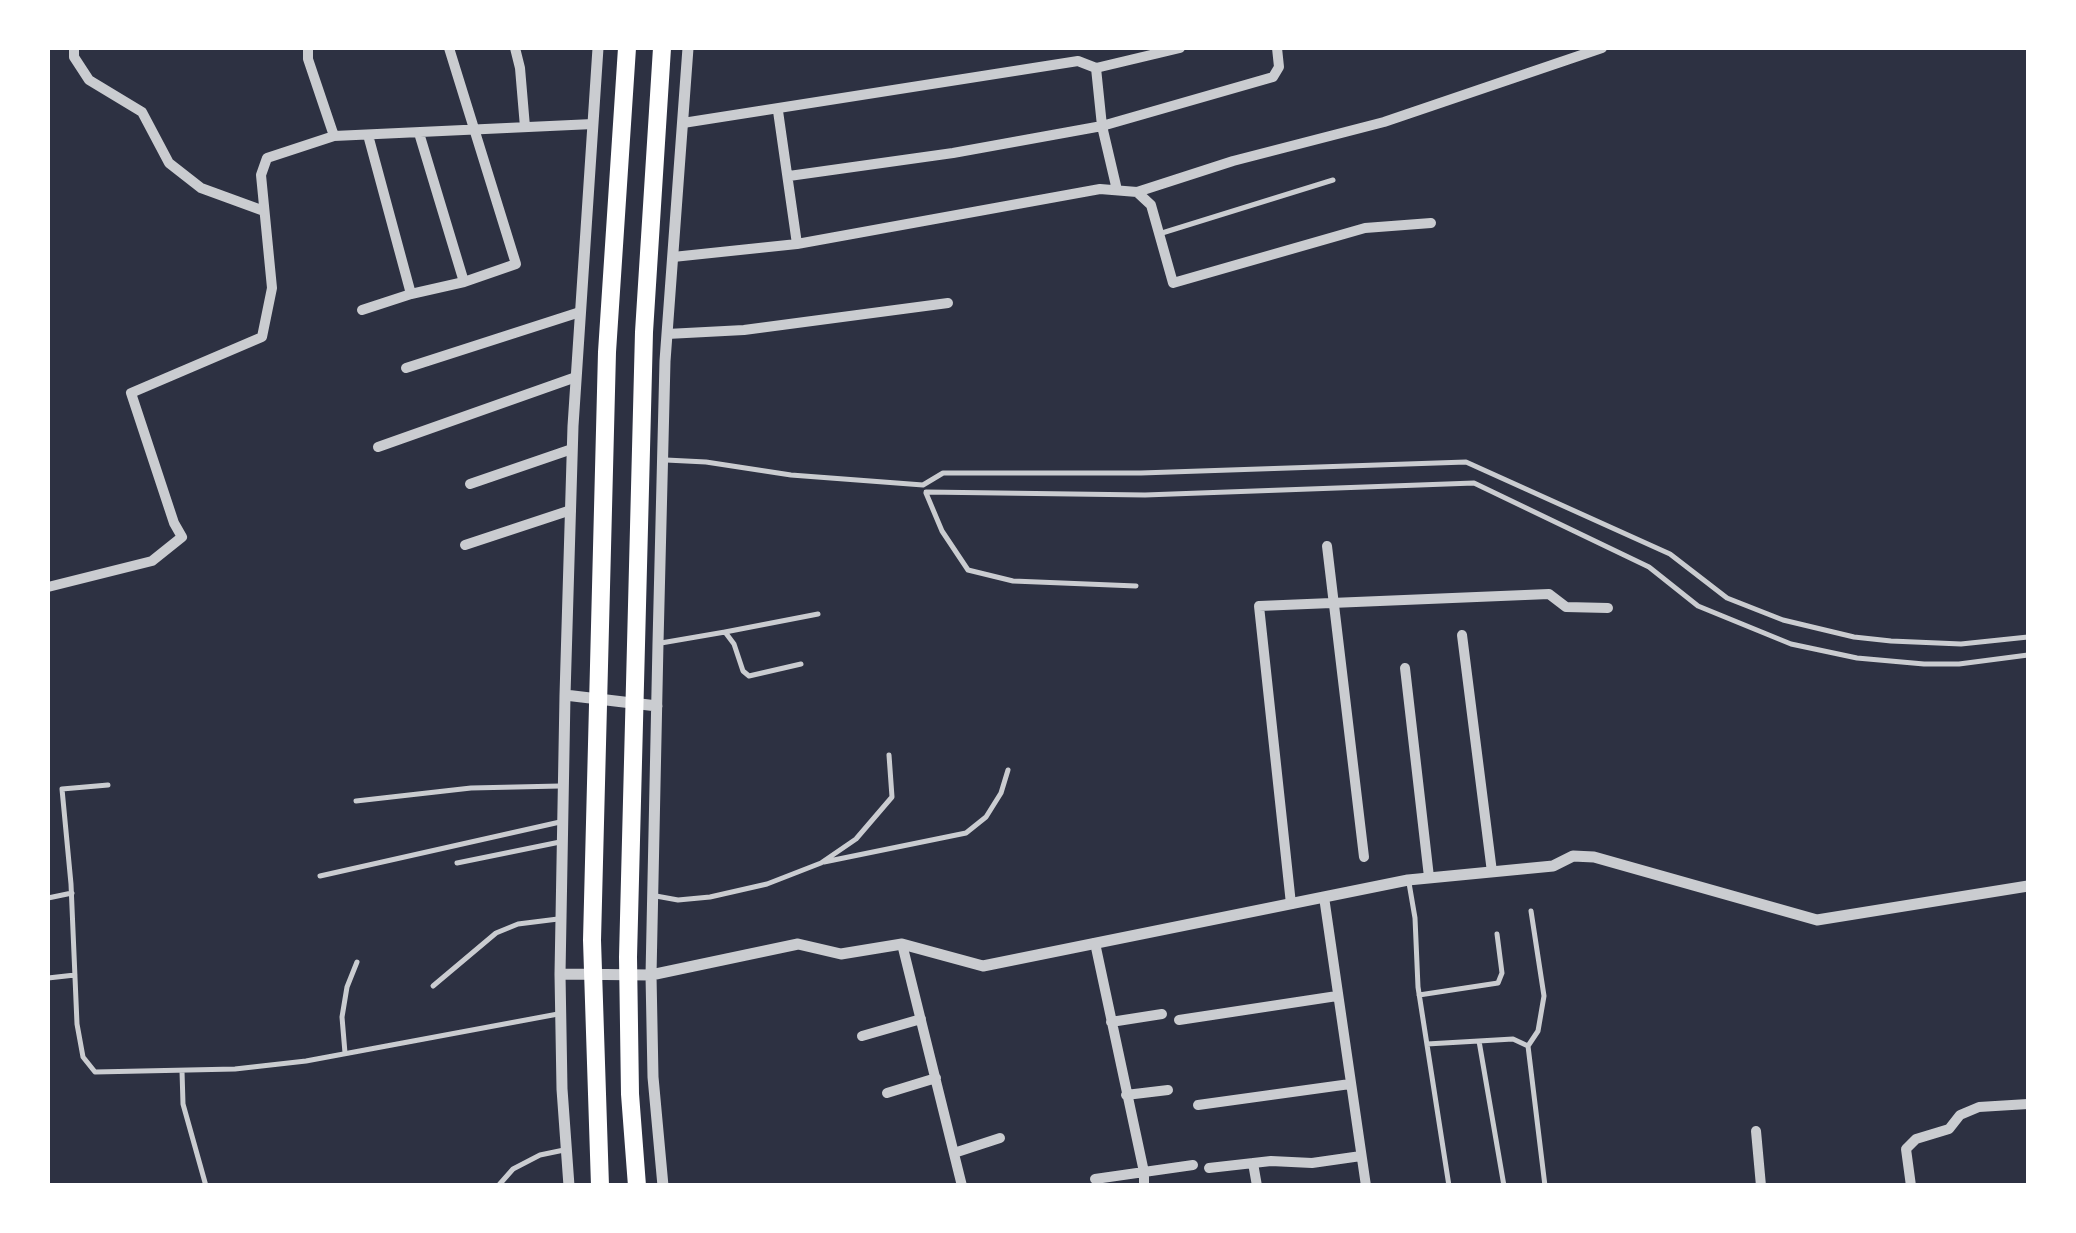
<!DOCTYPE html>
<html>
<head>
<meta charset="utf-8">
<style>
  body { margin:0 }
  #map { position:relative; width:2076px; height:1233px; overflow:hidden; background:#2d3142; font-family:"PT Sans",sans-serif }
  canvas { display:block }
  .frame { position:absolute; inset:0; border:50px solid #fff; pointer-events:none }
</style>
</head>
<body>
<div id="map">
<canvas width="2076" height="1233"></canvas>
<div class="frame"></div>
</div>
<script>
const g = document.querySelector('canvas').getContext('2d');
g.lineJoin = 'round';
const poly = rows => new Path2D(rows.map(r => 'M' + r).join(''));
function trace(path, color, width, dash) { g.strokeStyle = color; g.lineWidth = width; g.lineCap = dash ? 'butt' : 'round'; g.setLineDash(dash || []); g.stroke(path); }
const service = poly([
  [1162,233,1333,180],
  [666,460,706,462,791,475,923,485,943,473,1141,473,1466,462,1670,554,1727,598,1783,620,1854,637,1891,641,1961,644,2028,637],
  [926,492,1145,495,1474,483,1649,567,1698,606,1791,644,1857,658,1924,664,1959,664,2028,655],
  [926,493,942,531,968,570,1013,581,1136,586],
  [725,632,818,614],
  [661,643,725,632,734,644,743,671,749,676,801,664],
  [108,785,62,789,71,884,77,1024,83,1057,95,1072,235,1069,306,1061,558,1014],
  [356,801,471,788,560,786],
  [824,862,966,833,986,817,1001,793,1008,770],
  [457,863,560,842],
  [320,876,560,822],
  [1409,883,1415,918,1418,987,1449,1186],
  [656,896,678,900,710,897,767,884,821,863,856,839,892,797,889,755],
  [48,898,72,893],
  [48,978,75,975],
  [433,986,496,933,518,924,558,919],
  [1419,995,1498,983,1502,973,1497,934],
  [1479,1041,1504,1186],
  [1427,1044,1513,1039,1528,1046,1545,1186],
  [1528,1046,1538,1031,1544,996,1531,911],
  [345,1053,342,1017,347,987,357,962],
  [182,1071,183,1104,206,1186],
  [498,1186,513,1169,540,1155,564,1150]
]);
const minor = poly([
  [74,48,74,57,89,80,142,112,169,163,201,188,264,211],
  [308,48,308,59,334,136,593,124],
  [449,48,516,264,464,282],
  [515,48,520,68,525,127],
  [1096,68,1102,126,1117,190],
  [778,111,797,244],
  [683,123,1078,61,1096,68,1180,48],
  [368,135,411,294,464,282,419,133],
  [789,176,953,153,1102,126,1273,77,1279,67,1277,48],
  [1137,192,1233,161,1384,122,1602,48],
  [673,257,797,244,1100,189,1137,192,1151,205,1173,283,1365,228,1431,223],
  [362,310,411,294],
  [667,334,744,330,948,303],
  [406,368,580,312],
  [378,447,576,377],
  [470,484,572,449],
  [465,545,571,510],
  [1327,546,1364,857],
  [48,587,152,561,182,537,174,523,131,393,262,337,272,288,261,175,267,158,334,136],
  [1462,635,1492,872],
  [1405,668,1429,877],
  [1324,897,1366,1186],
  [1291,904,1259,606,1549,594,1566,607,1608,608],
  [1095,943,1144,1172,1144,1186],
  [902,944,962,1186],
  [1179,1020,1337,996],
  [1111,1022,1162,1014],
  [862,1036,921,1019],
  [887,1093,936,1078],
  [1126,1095,1168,1090],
  [1198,1105,1350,1084],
  [1756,1131,1761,1186],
  [954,1153,1000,1138],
  [1253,1163,1257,1186],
  [1209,1168,1271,1161,1312,1163,1361,1156],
  [1095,1179,1193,1165],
  [1911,1186,1906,1149,1916,1139,1949,1129,1960,1115,1979,1107,2028,1104]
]);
const tertiary = poly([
  [565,695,657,706],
  [560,974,651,975,798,944,841,954,902,944,983,966,1408,880,1553,866,1573,856,1594,857,1817,920,2028,886],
  [569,1186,562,1089,560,974,565,695,573,426,598,48],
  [663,1186,653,1077,651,975,658,643,665,361,688,48]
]);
const motorway = poly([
  [600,1186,592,940,607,352,627,48],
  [637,1186,630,1094,628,957,644,332,662,48]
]);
trace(service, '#caccd0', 5);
trace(minor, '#caccd0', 10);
trace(tertiary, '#caccd0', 11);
trace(motorway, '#fff', 18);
</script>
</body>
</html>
